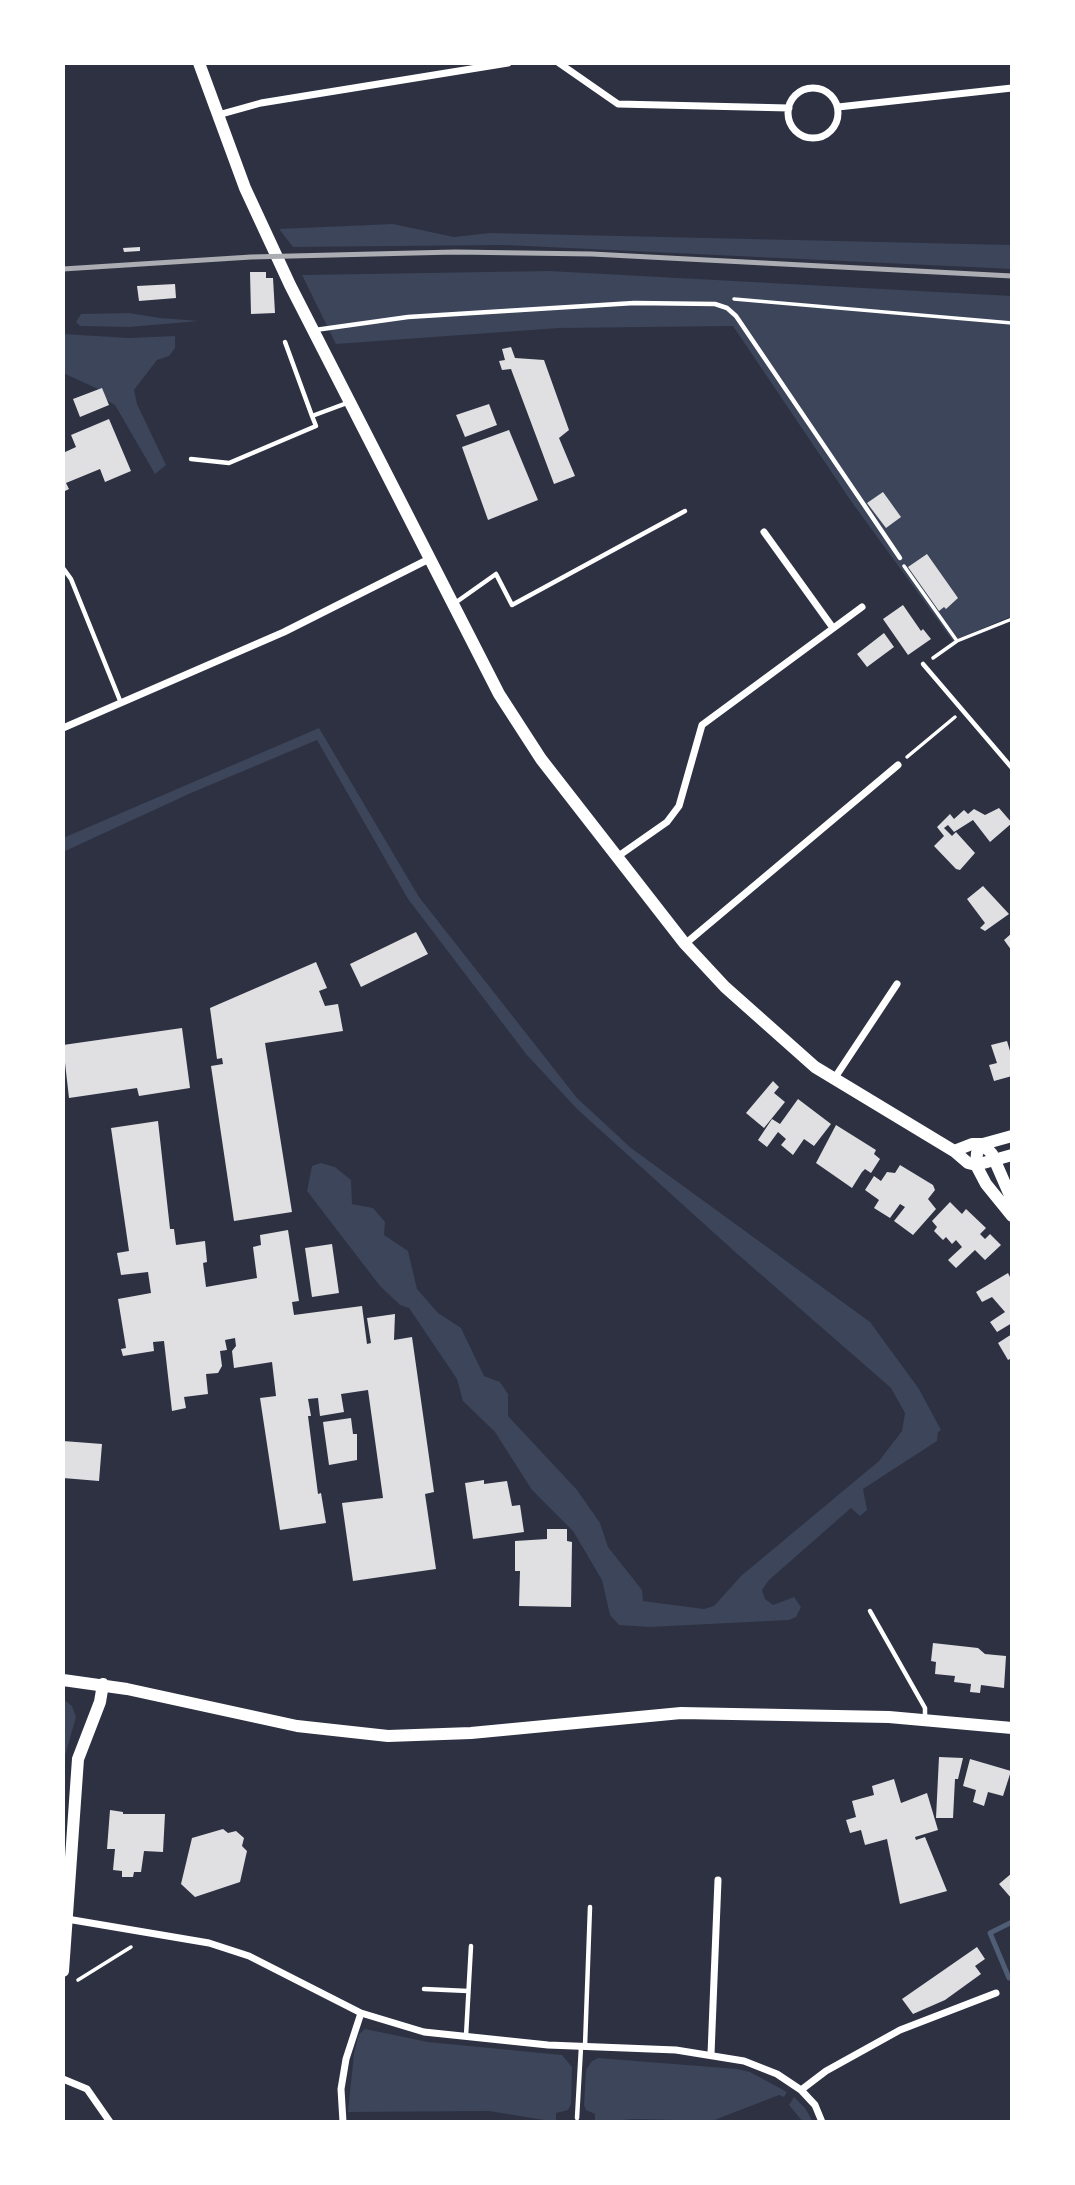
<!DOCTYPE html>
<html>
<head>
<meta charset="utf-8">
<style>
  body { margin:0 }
  #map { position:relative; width:1075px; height:2185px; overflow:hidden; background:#2d3142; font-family:Figtree,sans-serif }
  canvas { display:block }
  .frame { position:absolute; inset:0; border:65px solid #fff; pointer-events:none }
</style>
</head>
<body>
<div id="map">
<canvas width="1075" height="2185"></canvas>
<div class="frame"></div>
</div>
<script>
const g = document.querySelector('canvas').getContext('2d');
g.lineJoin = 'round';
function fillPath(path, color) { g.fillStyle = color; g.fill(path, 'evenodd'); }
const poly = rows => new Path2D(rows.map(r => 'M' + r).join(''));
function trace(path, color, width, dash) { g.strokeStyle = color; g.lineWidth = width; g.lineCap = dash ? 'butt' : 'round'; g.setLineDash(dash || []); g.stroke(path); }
const green = poly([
  [393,224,454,237,490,233,1012,245,1012,269,505,245,293,247,279,229],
  [549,271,1012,296,1012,616,953,641,851,501,733,326,559,328,336,344,302,275],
  [129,313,160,318,199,321,129,327,80,326,76,322,81,314],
  [63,334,129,338,175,336,175,348,169,356,157,360,134,390,137,404,166,465,155,474,115,405,105,399,98,389,63,373],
  [319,728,419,897,577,1098,631,1148,870,1322,919,1389,941,1430,938,1432,937,1441,863,1489,867,1510,860,1516,851,1508,769,1580,762,1590,765,1599,773,1605,794,1597,801,1607,796,1617,789,1620,649,1627,619,1625,610,1615,602,1580,573,1531,532,1490,495,1432,463,1401,457,1379,409,1308,400,1305,380,1286,307,1191,312,1166,321,1163,335,1167,351,1180,352,1204,373,1208,385,1222,384,1235,408,1251,417,1289,438,1313,461,1328,484,1376,500,1382,508,1394,508,1416,577,1490,600,1523,608,1547,642,1590,643,1601,704,1609,714,1606,741,1576,879,1461,902,1431,905,1413,891,1388,734,1251,577,1109,526,1054,408,899,317,740,191,793,63,852,63,838],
  [63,1699,72,1706,76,1717,63,1763],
  [365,2029,428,2042,562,2055,572,2067,571,2104,568,2110,556,2113,556,2122,489,2111,348,2112,354,2053,359,2034],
  [598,2058,737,2069,750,2072,787,2092,784,2097,779,2095,712,2121,635,2119,595,2122,595,2114,586,2110,584,2105,586,2070,592,2061],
  [794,2097,805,2108,813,2122,803,2122,789,2105]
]);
const stream = poly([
  [1009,1978,990,1933,1012,1922]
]);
const building = poly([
  [140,247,140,251,124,252,123,248],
  [250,272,266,272,266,278,273,278,275,313,251,314],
  [175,284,176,298,139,301,137,286],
  [511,347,515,358,544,360,569,430,559,438,575,476,554,484,511,369,502,370,499,361,505,360,502,349],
  [102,388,109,405,80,417,73,399],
  [489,404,497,425,465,437,456,415],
  [109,419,131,471,105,482,100,469,66,483,69,489,63,492,63,453,76,447,71,435],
  [509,430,538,500,488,520,462,447],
  [883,492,901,517,886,528,867,503],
  [927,554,958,598,946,609,944,607,939,611,908,567],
  [903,605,921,631,923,629,931,639,908,655,883,619],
  [884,633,894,647,867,667,857,654],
  [999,808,1012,823,990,842,973,820,954,832,948,825,944,828,952,836,956,832,975,853,960,870,956,869,934,846,944,836,937,827,950,814,954,819,964,810,968,814,974,809,985,815],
  [983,886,1009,914,985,931,980,928,985,923,967,899],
  [416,932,428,954,361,987,350,964],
  [1012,933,1012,951,1004,940],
  [316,962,327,988,319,991,325,1006,338,1004,343,1031,265,1043,292,1212,234,1221,211,1066,223,1064,222,1058,217,1059,210,1008],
  [182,1028,190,1088,139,1096,137,1088,69,1098,63,1045],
  [1007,1041,1010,1051,1012,1050,1012,1076,994,1081,989,1065,997,1063,991,1045],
  [773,1081,779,1087,774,1093,785,1102,764,1128,746,1113],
  [798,1099,831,1124,814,1146,804,1139,793,1155,781,1145,786,1139,778,1132,767,1147,758,1140,772,1119,780,1124],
  [158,1121,170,1229,174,1229,176,1245,205,1241,207,1262,203,1263,206,1287,257,1278,253,1247,261,1245,260,1235,288,1230,299,1301,292,1302,294,1315,362,1306,367,1344,371,1343,367,1318,395,1314,394,1340,412,1337,434,1492,425,1494,436,1569,353,1581,342,1503,383,1498,368,1390,341,1394,344,1412,320,1416,318,1398,308,1399,311,1416,308,1416,318,1494,321,1493,326,1523,280,1530,260,1398,276,1396,272,1362,234,1368,232,1351,236,1346,235,1338,225,1340,227,1350,220,1351,222,1366,218,1373,206,1374,208,1394,184,1397,186,1408,172,1411,164,1341,153,1342,154,1351,123,1356,121,1349,126,1348,118,1299,151,1293,148,1272,121,1275,117,1253,129,1251,111,1128],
  [836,1125,876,1150,874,1154,880,1159,871,1173,865,1169,862,1172,852,1188,816,1163],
  [900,1165,933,1185,935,1190,928,1199,936,1209,913,1235,894,1221,905,1207,900,1204,890,1218,874,1208,879,1200,865,1190,874,1176,881,1181,887,1172,895,1173],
  [950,1202,962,1214,966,1209,986,1228,980,1234,985,1239,990,1234,1001,1245,985,1260,975,1250,956,1268,948,1260,962,1247,956,1240,952,1244,946,1237,943,1240,934,1231,937,1227,932,1221],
  [332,1244,339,1293,312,1297,305,1248],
  [1008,1273,1012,1281,1012,1323,997,1332,990,1322,1005,1312,992,1297,982,1302,976,1292],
  [1012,1334,1012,1358,1008,1360,998,1343],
  [351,1418,353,1434,357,1434,357,1460,329,1465,323,1422],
  [63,1441,102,1444,99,1481,63,1478],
  [484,1480,484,1484,507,1481,512,1506,520,1505,524,1532,473,1539,465,1483],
  [547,1529,567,1529,567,1541,572,1542,571,1607,519,1606,520,1571,515,1571,515,1541,547,1539],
  [933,1643,978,1648,985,1654,1006,1656,1004,1688,981,1685,980,1693,970,1692,971,1684,954,1682,955,1676,935,1674,936,1662,931,1661],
  [939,1757,963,1758,958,1779,955,1779,953,1818,936,1818],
  [970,1759,1011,1771,1003,1796,988,1792,984,1806,973,1802,976,1790,963,1786],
  [894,1779,901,1803,927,1793,938,1830,915,1837,916,1840,925,1837,947,1891,900,1904,887,1839,865,1845,861,1830,850,1833,846,1820,856,1817,852,1801,874,1795,872,1786],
  [110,1810,123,1812,123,1814,165,1814,163,1852,144,1851,141,1872,134,1872,133,1877,122,1877,122,1871,113,1870,115,1849,107,1849],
  [223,1829,228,1833,236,1831,244,1838,242,1846,247,1851,240,1882,195,1897,181,1884,192,1838],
  [1012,1873,1012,1899,999,1884],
  [977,1947,985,1959,975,1966,981,1974,945,2000,913,2014,902,1999]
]);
const path = poly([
  [734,299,1012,323],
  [904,566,957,641],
  [933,658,957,641,1012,619],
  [907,757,955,717],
  [78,1980,131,1947]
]);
const service = poly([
  [315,330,408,317,634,303,715,304,727,308,736,316,900,558],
  [285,342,312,416],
  [191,459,229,463,316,426,312,416,347,403],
  [63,568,71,579,121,703],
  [455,603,496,574,512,605,685,511],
  [923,664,1012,768],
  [870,1611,925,1708,925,1718],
  [424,1989,468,1991],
  [466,2036,471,1946],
  [585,2046,590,1907],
  [577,2118,581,2047]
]);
const minor = poly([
  [559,63,618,104,789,108],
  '788 113a25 25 0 1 1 50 0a25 25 0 1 1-50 0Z',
  [838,107,1012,88],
  [218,115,261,103,508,63],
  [764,532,833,628],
  [63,728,284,632,431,558],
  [617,857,667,822,679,806,702,725,862,607],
  [685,944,898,765],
  [834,1079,897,984],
  [67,1919,209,1943,249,1956,361,2013,424,2032,548,2045,676,2050,744,2061,777,2074,801,2090,815,2105,822,2122],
  [711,2054,718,1880],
  [63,2079,87,2089,110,2122],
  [801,2090,826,2071,900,2030,996,1993],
  [343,2122,341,2089,346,2059,361,2013]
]);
const tertiary = poly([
  [1012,1136,983,1144,977,1153,976,1165,1012,1155],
  [63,1680,127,1689,297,1726,388,1736,471,1733,681,1713,889,1717,1012,1728],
  [63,1971,78,1759,100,1702,103,1684]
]);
const secondary = poly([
  [199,63,245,188,290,285,499,694,541,759,685,944,725,987,815,1067,954,1151,968,1163,976,1165,986,1184,1012,1216],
  [954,1151,972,1144,983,1144,992,1154,1012,1200]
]);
const rail = poly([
  [63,269,251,257,455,252,592,254,1012,276]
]);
fillPath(green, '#3c4559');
trace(stream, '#4f5d75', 5);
fillPath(building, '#e0e0e3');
trace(path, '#fff', 3.5);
trace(service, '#fff', 4.5);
trace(minor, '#fff', 7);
trace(tertiary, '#fff', 12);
trace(secondary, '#fff', 12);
trace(rail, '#abadb3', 5);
</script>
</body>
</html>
